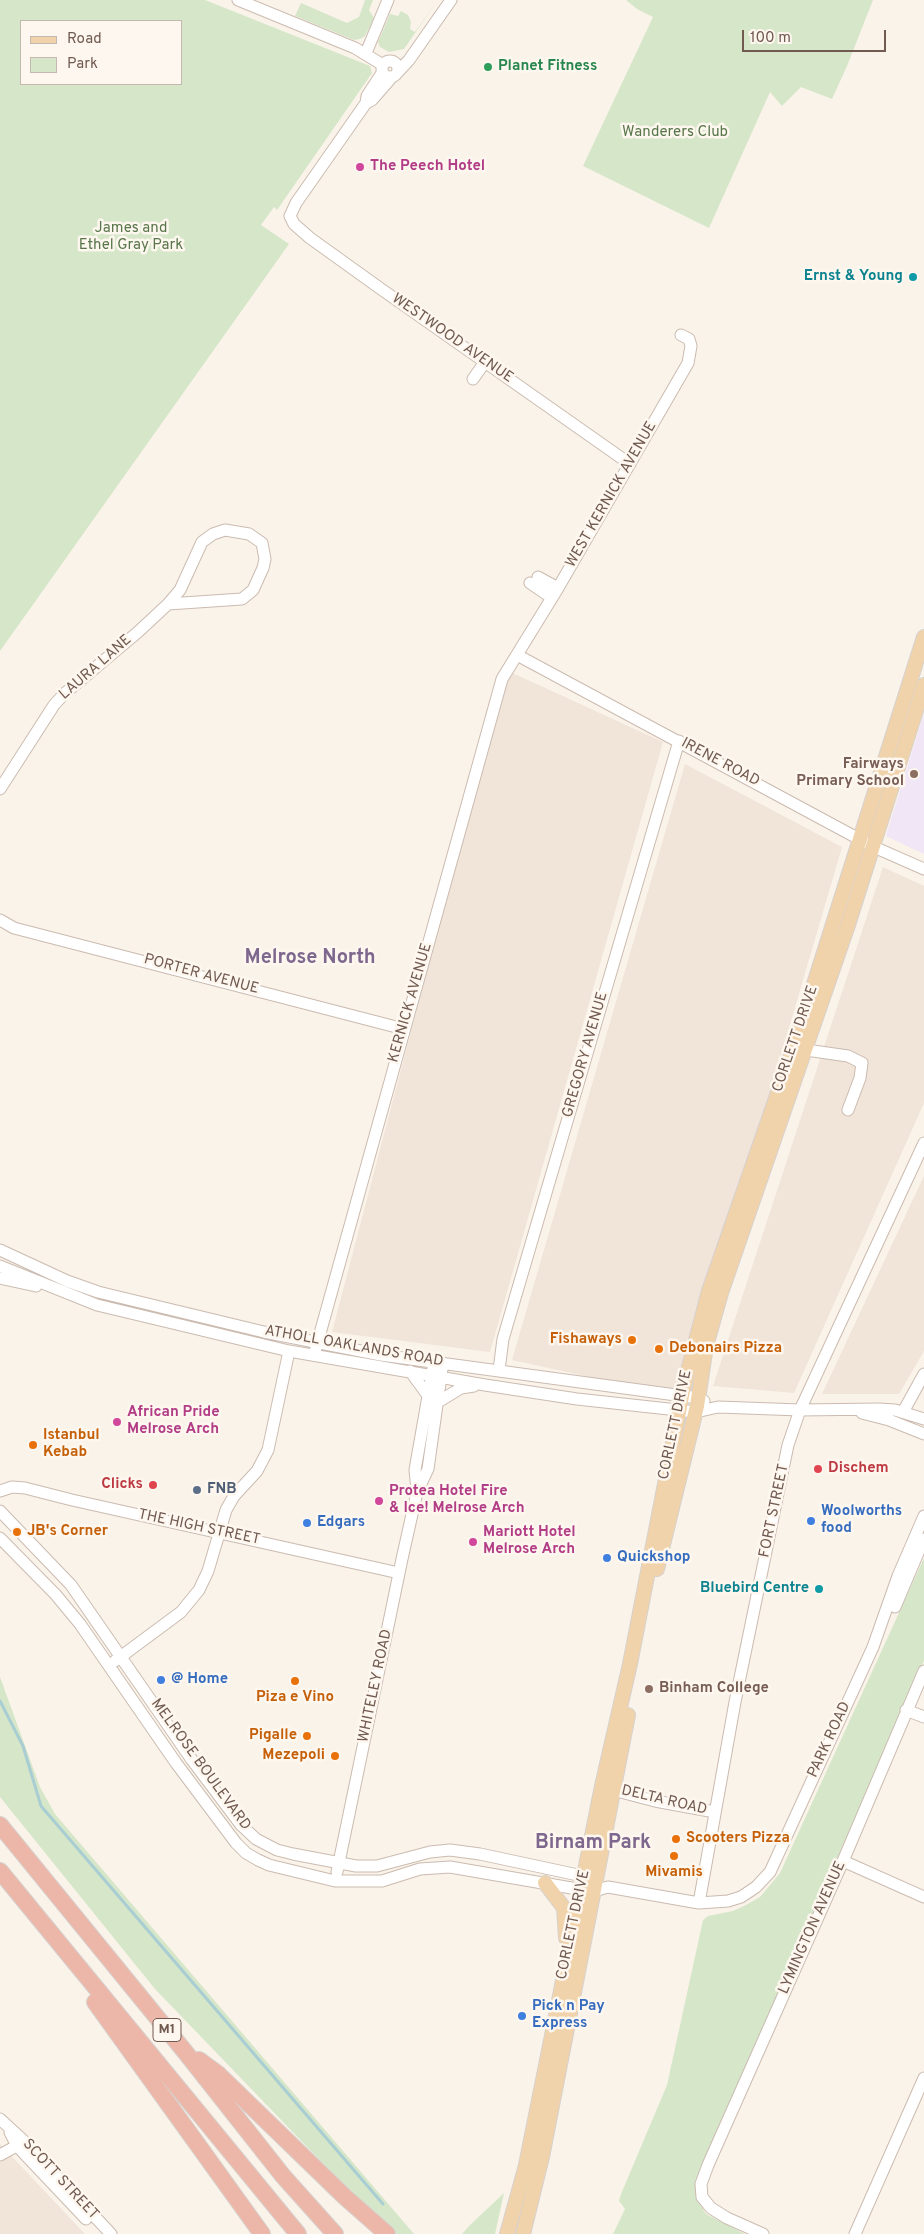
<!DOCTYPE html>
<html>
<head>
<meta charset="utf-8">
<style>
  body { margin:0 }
  #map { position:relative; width:924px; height:2234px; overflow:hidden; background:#faf3e9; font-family:Overpass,sans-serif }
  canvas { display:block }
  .legend { position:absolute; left:20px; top:20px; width:162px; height:65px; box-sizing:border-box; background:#fdf7ef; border:1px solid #c5b8af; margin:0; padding:6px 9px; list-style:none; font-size:15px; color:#715a50 }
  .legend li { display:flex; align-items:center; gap:10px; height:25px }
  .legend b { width:25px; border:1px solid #c5b8af }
  .scale { position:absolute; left:742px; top:30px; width:144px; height:22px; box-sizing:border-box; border:2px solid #715a50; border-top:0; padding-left:6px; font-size:15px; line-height:18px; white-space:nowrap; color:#715a50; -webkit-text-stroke:4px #fdf7ef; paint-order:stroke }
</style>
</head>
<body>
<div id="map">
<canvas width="924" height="2234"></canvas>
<ul class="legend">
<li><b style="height:6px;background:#f0d3ab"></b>Road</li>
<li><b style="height:14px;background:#d6e6c9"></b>Park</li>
</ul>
<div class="scale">100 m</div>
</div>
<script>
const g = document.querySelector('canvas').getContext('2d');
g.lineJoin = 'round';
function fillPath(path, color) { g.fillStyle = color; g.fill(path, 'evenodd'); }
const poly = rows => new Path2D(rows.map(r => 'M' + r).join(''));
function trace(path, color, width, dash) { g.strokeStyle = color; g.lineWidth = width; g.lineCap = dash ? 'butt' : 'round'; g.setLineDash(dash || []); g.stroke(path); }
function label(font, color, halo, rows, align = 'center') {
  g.font = font + ' Overpass,sans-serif'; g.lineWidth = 5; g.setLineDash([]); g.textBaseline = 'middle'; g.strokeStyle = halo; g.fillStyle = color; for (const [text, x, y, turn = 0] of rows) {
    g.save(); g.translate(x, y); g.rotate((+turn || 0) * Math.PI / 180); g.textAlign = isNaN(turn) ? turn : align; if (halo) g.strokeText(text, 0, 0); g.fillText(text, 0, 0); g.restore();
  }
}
const residential = poly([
  [506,670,663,742,490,1352,332,1332],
  [685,764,842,847,681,1397,512,1360],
  [883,867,924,886,924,1103,794,1393,713,1386],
  [924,1176,924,1351,899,1394,822,1394],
  [0,2144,85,2234,0,2234]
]);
const education = poly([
  [924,713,924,854,886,836]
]);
const green = poly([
  [0,0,205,0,370,66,372,73,277,210,274,207,261,225,289,244,0,651],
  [21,21,181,21,181,84,21,84],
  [365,0,373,0,369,10,374,18,365,36,360,39,354,40,295,16,301,3,347,23,359,17],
  [438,0,404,49,389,52,380,47,378,42,390,14,398,16,401,11,408,15,411,22,410,29,415,32],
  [626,0,873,0,847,66,832,99,801,87,782,106,770,92,709,228,583,166,653,17,637,9],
  [924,1558,924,1661,695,2181,696,2197,706,2214,745,2234,613,2234,625,2209,619,2201,621,2194,667,2085,703,1920,708,1916,733,1911,746,1905,760,1897,780,1873],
  [0,1677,40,1787,55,1814,414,2234,397,2234,363,2205,155,1989,0,1797],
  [504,2193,495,2234,462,2234,470,2225]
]);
const stream = poly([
  [0,1701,23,1746,41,1806,383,2204]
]);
const minor = poly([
  [238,0,355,48,383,65],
  [366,53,388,0],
  '382 69a8 8 0 1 1 16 0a8 8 0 1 1-16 0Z',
  [397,73,409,60,451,0],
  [392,77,372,100,366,103,296,203,290,216,294,224,310,238,381,289,630,464],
  [366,103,367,96,382,73],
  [473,379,485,362],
  [538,577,558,588],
  [530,583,552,598],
  [517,655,874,847,924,869],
  [0,789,54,705,64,694,138,632,168,604,180,590,202,542,213,534,225,530,249,534,262,543,265,559,263,568,253,590,242,599,168,604],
  [0,920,14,928,404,1029],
  [806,1050,848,1056,862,1063,860,1078,848,1110],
  [0,1250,67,1281,98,1292,264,1332,381,1355,698,1398,704,1401],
  [0,1266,97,1305,289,1351,485,1385,577,1399,696,1412,718,1407,800,1410,879,1409,895,1410,924,1419],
  [0,1278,36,1286],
  [314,1355,502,679,558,588,688,363,691,346,689,339,681,335],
  [499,1370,503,1339,679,741],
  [410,1371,429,1397],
  [438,1402,461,1388,474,1386],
  [903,1412,924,1374],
  [862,1413,889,1420,924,1434],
  [417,1490,415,1470,433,1368],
  [0,1491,12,1487,25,1488,72,1500,399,1573],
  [0,1511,71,1585,192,1760,241,1825,256,1839,277,1850,293,1854,356,1866,377,1866,430,1852,450,1850,480,1854,592,1878],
  [0,1538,56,1595,80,1624,176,1763,236,1843,246,1853,258,1860,269,1865,335,1881,382,1881,420,1869,450,1867,583,1890,594,1891,608,1887,699,1903,728,1901,741,1897,756,1887,770,1872,873,1647,898,1576,924,1516],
  [895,1607,924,1539],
  [115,1661,181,1612,199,1590,208,1571,226,1510,234,1496,257,1471,268,1450,289,1351],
  [906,1710,924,1717],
  [613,1790,655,1801,715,1812],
  [843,1861,924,1897],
  [337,1872,402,1559,417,1492,428,1469,442,1369],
  [699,1903,735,1702,788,1445,800,1410,924,1143],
  [0,2119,25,2142,111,2234],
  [10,2132,17,2146,86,2219],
  [0,2155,22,2143],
  [763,2234,727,2218,711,2208,702,2197,701,2184,708,2165,843,1861,924,1671],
  [855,2234,924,2078]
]);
const major = poly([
  [657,1569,697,1406,706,1346,721,1293,847,928,924,685],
  [545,1883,564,1908,566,1938],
  [507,2234,526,2165,602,1786,630,1664,684,1386,709,1291,796,1041,924,637],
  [523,2234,542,2157,628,1715]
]);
const highway = poly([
  [0,1825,186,2053,283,2176,335,2234],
  [0,1871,298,2234],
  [95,2002,262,2234],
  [199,2060,218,2074,345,2197,387,2234]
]);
const markers = [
  [488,67,5,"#2e9e5b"],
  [360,167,5,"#d1479c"],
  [913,277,5,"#0f9aa8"],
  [914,774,5,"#8d6e63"],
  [632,1340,5,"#e8710a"],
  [659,1349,5,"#e8710a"],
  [117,1422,5,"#d1479c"],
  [33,1445,5,"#e8710a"],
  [818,1469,5,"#e0444e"],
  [153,1485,5,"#e0444e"],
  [197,1490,5,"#5c6f8a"],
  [379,1501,5,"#d1479c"],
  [811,1521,5,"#3f7fe0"],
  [307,1523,5,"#3f7fe0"],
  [17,1532,5,"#e8710a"],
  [473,1542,5,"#d1479c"],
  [607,1558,5,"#3f7fe0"],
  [819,1589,5,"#0f9aa8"],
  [161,1680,5,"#3f7fe0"],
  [295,1681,5,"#e8710a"],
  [649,1689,5,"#8d6e63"],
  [307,1736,5,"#e8710a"],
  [335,1756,5,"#e8710a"],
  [676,1839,5,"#e8710a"],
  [674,1856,5,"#e8710a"],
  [522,2016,5,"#3f7fe0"]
];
const shields = [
  [167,2030,28]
];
const shieldNames = [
  ["M1",167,2030]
];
const leisureNames = [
  ["Planet Fitness",498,67]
];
const parkNames = [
  ["Wanderers Club",675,133],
  ["James and",131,229],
  ["Ethel Gray Park",131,246]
];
const hotelNames = [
  ["The Peech Hotel",370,167],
  ["African Pride",127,1413],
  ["Melrose Arch",127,1430],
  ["Protea Hotel Fire",389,1492],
  ["& Ice! Melrose Arch",389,1509],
  ["Mariott Hotel",483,1533],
  ["Melrose Arch",483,1550]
];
const cultureNames = [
  ["Ernst & Young",903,277],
  ["Bluebird Centre",809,1589]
];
const streetNames = [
  ["WESTWOOD AVENUE",452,339,35],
  ["WEST KERNICK AVENUE",612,495,-60],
  ["LAURA LANE",96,668,-41],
  ["IRENE ROAD",720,763,28],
  ["PORTER AVENUE",201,975,15],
  ["KERNICK AVENUE",411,1003,-74],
  ["CORLETT DRIVE",796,1039,-71],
  ["GREGORY AVENUE",586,1055,-74],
  ["ATHOLL OAKLANDS ROAD",354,1347,10],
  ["CORLETT DRIVE",676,1425,-78],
  ["FORT STREET",775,1511,-78],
  ["THE HIGH STREET",199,1528,12],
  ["WHITELEY ROAD",376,1686,-78],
  ["PARK ROAD",830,1740,-65],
  ["MELROSE BOULEVARD",200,1765,54],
  ["DELTA ROAD",664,1801,13],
  ["CORLETT DRIVE",574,1925,-78],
  ["LYMINGTON AVENUE",813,1928,-66],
  ["SCOTT STREET",60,2180,47]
];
const educationNames = [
  ["Fairways",904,765],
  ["Primary School",904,782],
  ["Binham College",659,1689,"left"]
];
const foodNames = [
  ["Fishaways",622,1340,"right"],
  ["Debonairs Pizza",669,1349],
  ["Istanbul",43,1436],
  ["Kebab",43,1453],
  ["JB's Corner",27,1532],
  ["Piza e Vino",295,1698,"center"],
  ["Pigalle",297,1736,"right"],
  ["Mezepoli",325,1756,"right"],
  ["Scooters Pizza",686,1839],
  ["Mivamis",674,1873,"center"]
];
const healthNames = [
  ["Dischem",828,1469],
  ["Clicks",143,1485,"right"]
];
const serviceNames = [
  ["FNB",207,1490]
];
const shopNames = [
  ["Woolworths",821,1512],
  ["food",821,1529],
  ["Edgars",317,1523],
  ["Quickshop",617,1558],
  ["@ Home",171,1680],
  ["Pick n Pay",532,2007],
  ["Express",532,2024]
];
const districtNames = [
  ["Melrose North",310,959],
  ["Birnam Park",593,1844]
];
fillPath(residential, '#f1e4d9');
fillPath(education, '#f0e6f6');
fillPath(green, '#d6e6c9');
trace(stream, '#a8cdd2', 3);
trace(minor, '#cbbbb0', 13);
trace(major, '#d7d1ce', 16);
trace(highway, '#d7d1ce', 18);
trace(minor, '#fff', 11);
trace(major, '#f0d3ab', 14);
trace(highway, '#ecb7a8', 16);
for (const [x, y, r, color] of markers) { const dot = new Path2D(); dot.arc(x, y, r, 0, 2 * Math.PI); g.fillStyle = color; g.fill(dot); trace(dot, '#fdf7ef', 2); }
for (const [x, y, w] of shields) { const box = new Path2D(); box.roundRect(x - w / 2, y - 11.5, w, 23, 4); g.fillStyle = '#fdf7ef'; g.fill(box); trace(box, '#715a50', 1); }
label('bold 14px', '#715a50', null, shieldNames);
label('bold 15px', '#27864d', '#fdf7ef', leisureNames, 'left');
label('15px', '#58764a', '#fdf7ef', parkNames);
label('bold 15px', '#b23c85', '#fdf7ef', hotelNames, 'left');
label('bold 15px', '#0d838f', '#fdf7ef', cultureNames, 'right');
label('15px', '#715a50', '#fdf7ef', streetNames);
label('bold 15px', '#785e54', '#fdf7ef', educationNames, 'right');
label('bold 15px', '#c56008', '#fdf7ef', foodNames, 'left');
label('bold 15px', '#be3a42', '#fdf7ef', healthNames, 'left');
label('bold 15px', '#4e5e75', '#fdf7ef', serviceNames, 'left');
label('bold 15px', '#366cbe', '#fdf7ef', shopNames, 'left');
label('bold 20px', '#7f688d', '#fdf7ef', districtNames);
</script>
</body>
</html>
